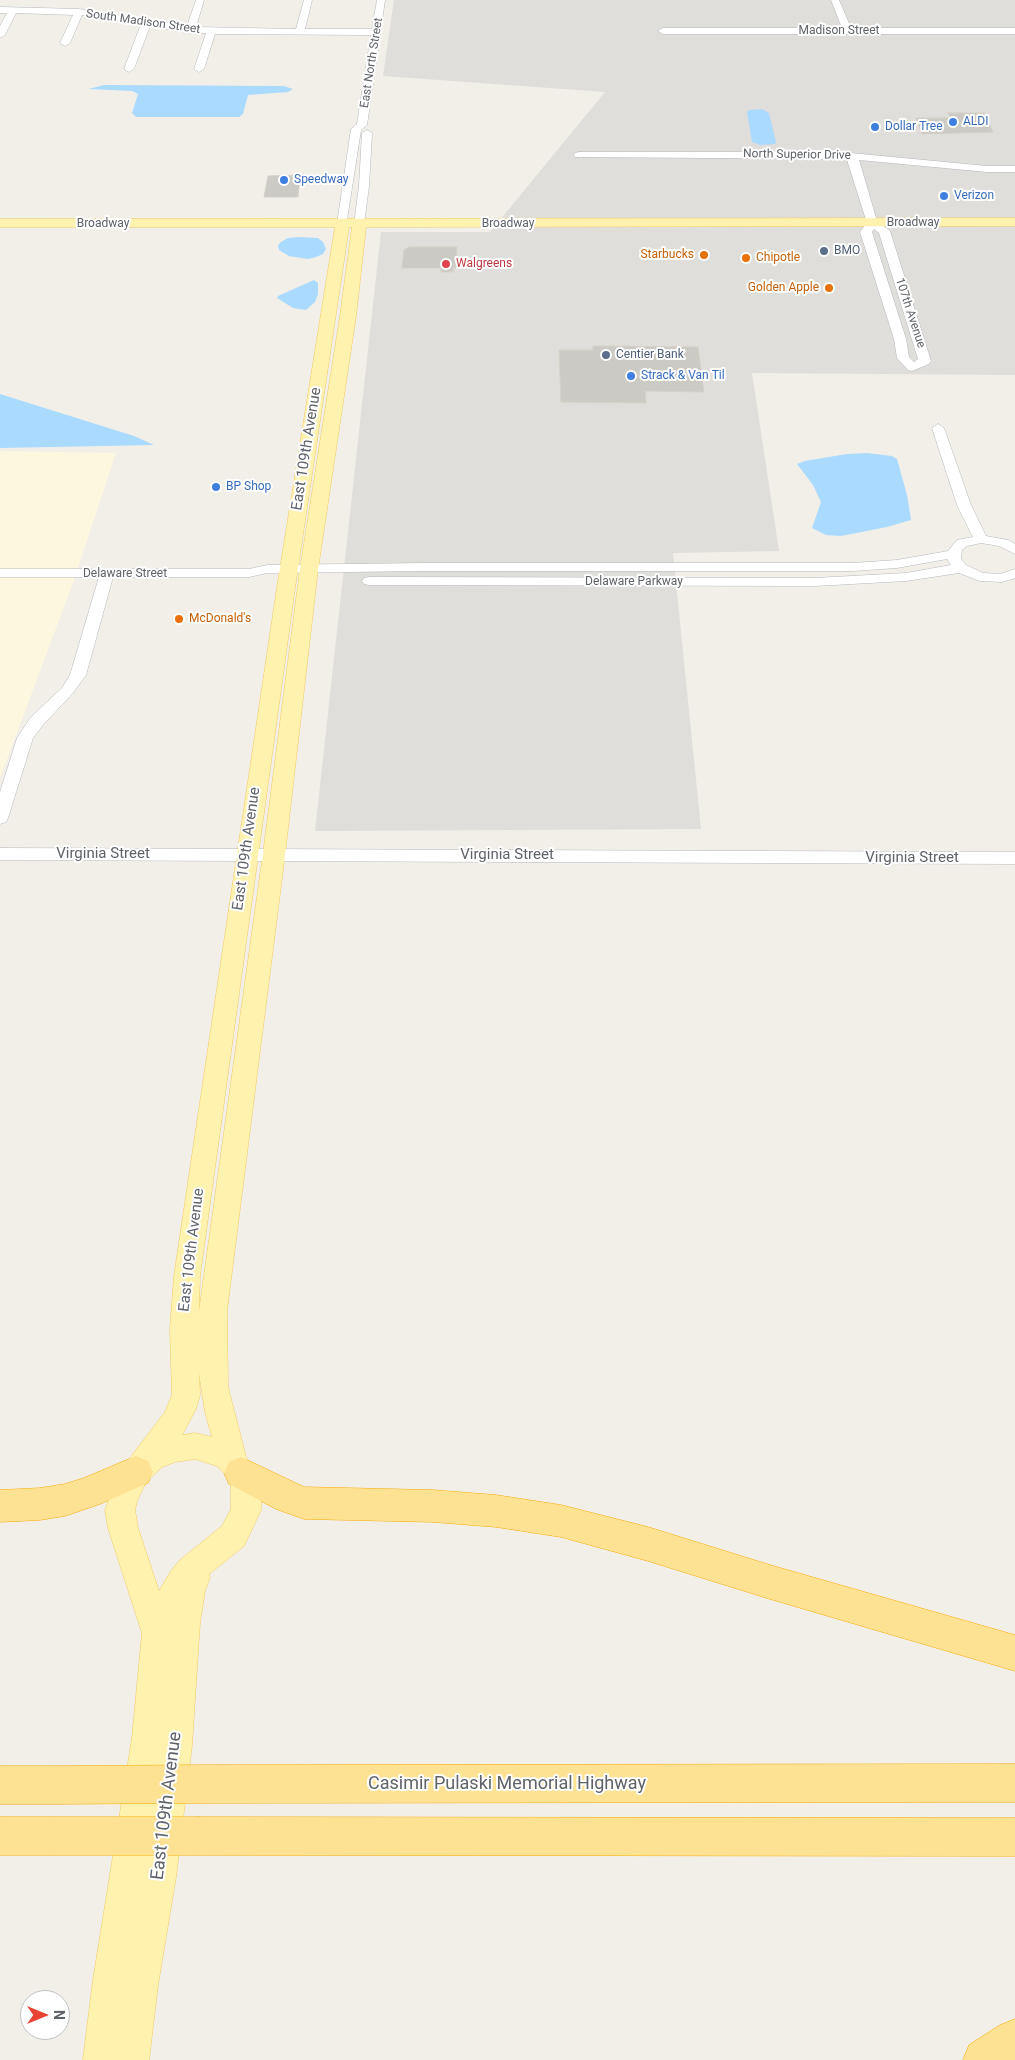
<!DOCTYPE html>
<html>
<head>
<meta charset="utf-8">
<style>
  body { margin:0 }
  #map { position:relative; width:1015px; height:2060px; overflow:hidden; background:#f1efe8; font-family:Roboto,sans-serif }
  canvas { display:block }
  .north { position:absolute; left:20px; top:1990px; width:50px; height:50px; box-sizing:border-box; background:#fff; border:1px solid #bfc1c3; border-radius:50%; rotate:90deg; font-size:14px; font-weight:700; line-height:20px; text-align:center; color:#5f6368 }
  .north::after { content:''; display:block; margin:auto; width:18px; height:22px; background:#ea4335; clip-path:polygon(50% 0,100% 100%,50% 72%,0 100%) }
</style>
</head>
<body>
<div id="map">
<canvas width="1015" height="2060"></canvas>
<div class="north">N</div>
</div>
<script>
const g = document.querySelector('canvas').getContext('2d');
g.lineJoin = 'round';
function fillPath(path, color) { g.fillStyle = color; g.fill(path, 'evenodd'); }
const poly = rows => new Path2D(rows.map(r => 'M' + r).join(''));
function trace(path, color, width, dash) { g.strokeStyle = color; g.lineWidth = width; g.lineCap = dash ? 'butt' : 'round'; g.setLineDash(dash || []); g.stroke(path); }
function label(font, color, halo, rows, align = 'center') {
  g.font = font + ' Roboto,sans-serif'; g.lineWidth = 4; g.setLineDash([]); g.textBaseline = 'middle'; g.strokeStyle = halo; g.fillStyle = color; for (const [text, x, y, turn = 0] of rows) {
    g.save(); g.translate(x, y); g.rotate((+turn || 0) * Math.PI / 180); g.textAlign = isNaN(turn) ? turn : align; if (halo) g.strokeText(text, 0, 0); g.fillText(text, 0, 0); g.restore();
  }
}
const commercial = poly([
  [0,451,116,453,74,580,0,778]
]);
const industrial = poly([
  [394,0,1015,0,1015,375,752,373,779,551,673,553,701,829,315,831,381,232,490,232,605,92,383,76]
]);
const water = poly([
  [104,85,284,86,293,89,288,92,248,95,243,114,239,117,136,117,132,113,138,94,132,91,89,89],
  [762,109,769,113,776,142,775,144,760,145,752,142,747,112,749,110],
  [298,237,318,238,323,242,326,249,323,254,316,257,308,259,289,256,279,250,278,245,281,242,288,238],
  [314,280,318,283,318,294,315,302,306,310,293,308,277,298,278,296],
  [0,394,134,436,154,445,0,448],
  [867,453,892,456,897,459,907,495,911,520,887,527,841,536,826,535,812,528,821,502,813,485,797,464,805,461,847,454]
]);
const building = poly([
  [948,113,984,113,993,132,922,134,916,118,951,118,948,113],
  [300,175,298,197,264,197,268,176,300,175],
  [409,247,457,247,456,268,453,268,453,272,441,272,441,268,402,268,404,250,409,247],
  [593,346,698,347,704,392,645,391,646,403,561,402,559,350,593,350,593,346]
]);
const minor = poly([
  [196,0,204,0,196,27,296,29,304,0,312,0,305,29,372,29,377,0,385,0,367,125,361,130,346,226,338,226,337,224,351,129,357,124,371,35,215,34,204,69,199,72,194,69,206,33,190,33,150,26,134,69,129,72,124,69,141,24,82,15,70,43,65,46,60,43,73,15,16,13,5,35,0,38,0,26,7,13,0,13,0,7,79,9,187,26,196,0],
  [831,0,839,0,851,28,1015,28,1015,34,663,34,658,31,663,28,842,28,831,0],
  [367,130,372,133,369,186,364,224,359,227,354,224,359,186,362,133,367,130],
  [579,152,840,152,987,166,1015,166,1015,172,987,172,859,160,877,221,890,231,931,361,929,364,912,371,908,370,897,358,894,339,860,232,867,223,848,163,848,159,575,157,574,155,575,153,579,152],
  [874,229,879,233,918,359,914,362,909,357,906,339,872,232,874,229],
  [938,424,944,428,971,505,986,536,1008,540,1015,544,1015,554,999,546,981,543,967,546,962,550,961,559,966,565,983,573,1000,574,1015,569,1015,578,1002,582,980,581,959,573,906,581,815,586,369,585,364,584,362,581,364,578,369,577,815,578,906,573,951,565,947,559,897,568,853,571,427,571,267,573,249,577,113,577,86,675,72,694,43,725,33,738,8,818,6,822,0,824,0,792,17,738,31,717,62,688,70,675,99,577,0,577,0,569,249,569,267,565,427,563,853,563,897,560,948,551,957,540,973,537,957,505,932,428,938,424],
  [0,848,1015,852,1015,864,0,860,0,848]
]);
const major = poly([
  [1015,218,1015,226,366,227,356,316,318,569,285,854,227,1311,228,1387,246,1457,261,1486,261,1510,244,1546,209,1574,210,1577,205,1591,200,1623,192,1745,176,1877,158,1985,149,2060,83,2060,93,1980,132,1738,142,1633,108,1528,105,1510,120,1471,165,1412,172,1395,170,1329,174,1276,278,581,335,227,0,227,0,219,1015,218],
  [349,227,352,227,340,316,300,569,263,854,199,1311,198,1345,200,1276,296,581,349,227],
  [199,1373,205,1412,212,1437,195,1433,182,1435,196,1409,200,1395,199,1373],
  [195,1459,217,1466,228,1477,231,1486,231,1509,222,1526,180,1560,171,1571,159,1591,138,1528,135,1510,137,1501,146,1482,162,1467,175,1462,195,1459]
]);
const highway = poly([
  [136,1456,148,1461,153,1472,148,1483,100,1504,65,1516,40,1520,0,1522,0,1490,40,1488,65,1484,84,1478,136,1456],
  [241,1457,304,1487,433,1490,496,1495,561,1505,648,1527,770,1565,1015,1635,1015,1671,770,1599,648,1561,561,1537,496,1527,433,1522,304,1519,276,1509,229,1484,224,1473,229,1462,241,1457],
  [1015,1764,1015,1802,206,1803,193,1797,187,1784,193,1771,206,1765,1015,1764],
  [0,1766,58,1766,71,1772,77,1785,71,1798,58,1804,0,1804,0,1766],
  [0,1817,49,1817,63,1822,68,1836,63,1850,49,1855,0,1855,0,1817],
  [198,1817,1015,1818,1015,1856,198,1855,184,1850,179,1836,184,1822,198,1817],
  [1015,2019,1015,2060,963,2060,969,2045,1000,2025,1015,2019]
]);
const highwayBridge = poly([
  [58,1785,206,1784],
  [49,1836,198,1836]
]);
const markers = [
  [953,122,5,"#3f7fe0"],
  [875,127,5,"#3f7fe0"],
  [284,180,5,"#3f7fe0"],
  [944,196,5,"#3f7fe0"],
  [824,251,5,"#5c6f8a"],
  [704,255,5,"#e8710a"],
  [746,258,5,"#e8710a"],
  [446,264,5,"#e0444e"],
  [829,288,5,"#e8710a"],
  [606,355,5,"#5c6f8a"],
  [631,376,5,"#3f7fe0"],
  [216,487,5,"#3f7fe0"],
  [179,619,5,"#e8710a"]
];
const farStreetnames = [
  ["South Madison Street",143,22,8],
  ["Madison Street",839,31],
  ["East North Street",372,63,-81],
  ["North Superior Drive",797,155,1],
  ["Broadway",913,223],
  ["Broadway",103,224],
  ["Broadway",508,224],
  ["107th Avenue",910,313,72],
  ["Delaware Street",125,574],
  ["Delaware Parkway",634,582]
];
const farShopnames = [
  ["ALDI",963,122],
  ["Dollar Tree",885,127],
  ["Speedway",294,180],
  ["Verizon",954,196],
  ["Strack & Van Til",641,376],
  ["BP Shop",226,487]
];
const farServicenames = [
  ["BMO",834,251],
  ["Centier Bank",616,355]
];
const farFoodnames = [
  ["Starbucks",694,255],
  ["Chipotle",756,258,"left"],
  ["Golden Apple",819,288],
  ["McDonald's",189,619,"left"]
];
const farHealthnames = [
  ["Walgreens",456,264]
];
const streetNames = [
  ["East 109th Avenue",307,449,-81],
  ["East 109th Avenue",247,849,-82],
  ["Virginia Street",103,854],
  ["Virginia Street",507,855],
  ["Virginia Street",912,858],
  ["East 109th Avenue",192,1250,-83]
];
const nearStreetnames = [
  ["Casimir Pulaski Memorial Highway",507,1784],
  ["East 109th Avenue",167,1806,-83]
];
fillPath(commercial, '#fef7e0');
fillPath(industrial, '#e0deda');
fillPath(water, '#aadaff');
fillPath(building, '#cccac5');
trace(building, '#d6d1c6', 1);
trace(minor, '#b5b8bc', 1);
trace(major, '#f2c960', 1);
trace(highway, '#f9ab00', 1);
fillPath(minor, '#fff');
fillPath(major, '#fff2af');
fillPath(highway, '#fde293');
trace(highwayBridge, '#f9ab00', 39, []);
trace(highwayBridge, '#fde293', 38);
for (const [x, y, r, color] of markers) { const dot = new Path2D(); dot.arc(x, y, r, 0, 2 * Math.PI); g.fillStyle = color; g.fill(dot); trace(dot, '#fff', 2); }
label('12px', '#5f6368', '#fff', farStreetnames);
label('12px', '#366cbe', '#fff', farShopnames, 'left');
label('12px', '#4e5e75', '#fff', farServicenames, 'left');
label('12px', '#c56008', '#fff', farFoodnames, 'right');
label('12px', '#be3a42', '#fff', farHealthnames, 'left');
label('15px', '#5f6368', '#fff', streetNames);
label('18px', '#5f6368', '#fff', nearStreetnames);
</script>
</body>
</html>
